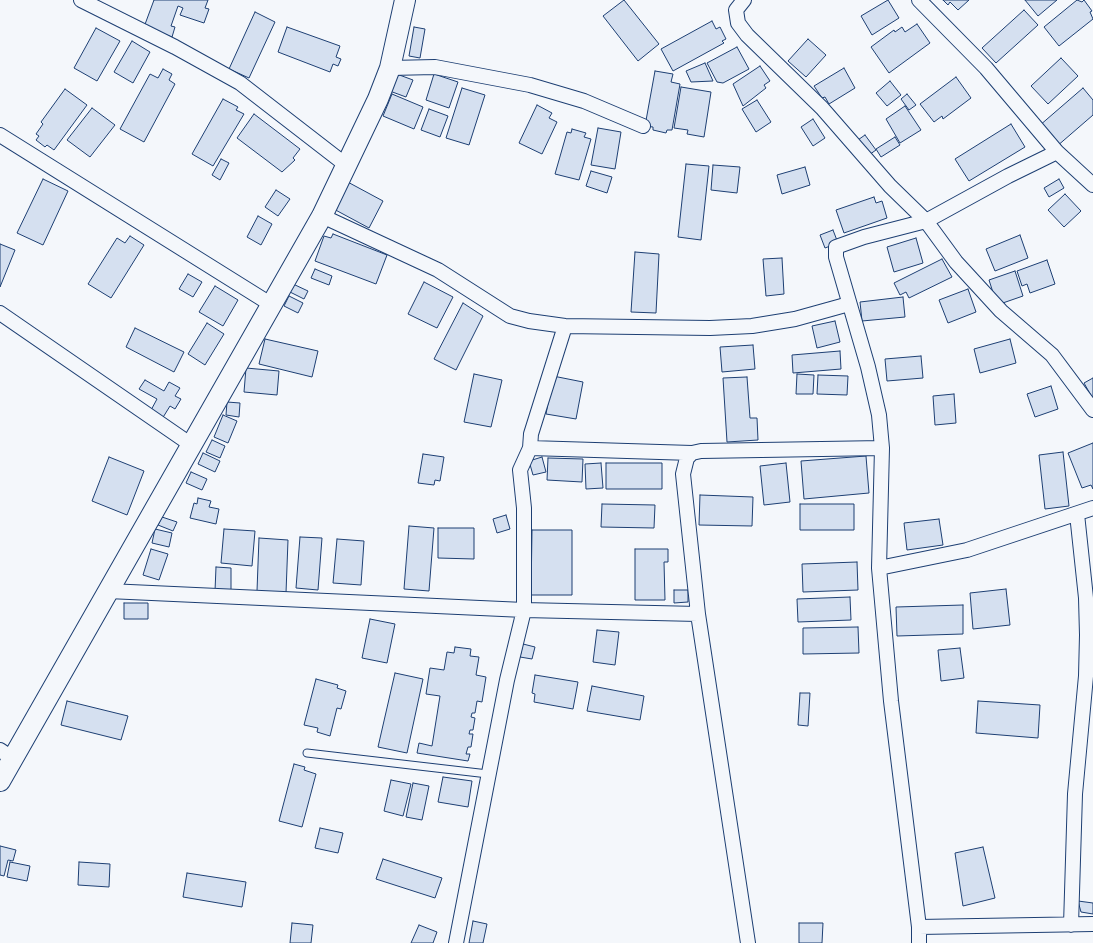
<!DOCTYPE html>
<html>
<head>
<meta charset="utf-8">
<style>
  body { margin:0 }
  canvas { display:block; background:#f4f7fb }
</style>
</head>
<body>
<canvas width="1093" height="943"></canvas>
<script>
const g = document.querySelector('canvas').getContext('2d');
g.lineJoin = 'round';
function fillPath(path, color) { g.fillStyle = color; g.fill(path, 'evenodd'); }
const poly = rows => new Path2D(rows.map(r => 'M' + r).join(''));
function trace(path, color, width, dash) { g.strokeStyle = color; g.lineWidth = width; g.lineCap = dash ? 'butt' : 'round'; g.setLineDash(dash || []); g.stroke(path); }
const building = poly([
  [154,0,208,0,205,8,209,9,204,23,180,15,183,8,178,6,171,26,175,27,172,37,144,27,154,0],
  [624,0,659,44,638,61,603,16,624,0],
  [888,0,899,18,872,35,861,16,888,0],
  [943,0,969,0,958,10,950,2,948,5,943,0],
  [1025,0,1057,0,1038,16,1025,0],
  [1077,0,1082,2,1084,0,1092,11,1090,12,1093,19,1059,46,1044,27,1077,0],
  [1024,10,1038,25,996,63,982,48,1024,10],
  [255,12,275,22,249,78,229,69,255,12],
  [712,21,716,29,720,27,726,39,722,41,724,43,673,71,661,49,712,21],
  [917,24,930,43,889,73,871,47,894,30,895,32,902,27,905,32,917,24],
  [287,27,340,46,336,57,341,59,338,66,333,64,330,72,278,52,287,27],
  [414,27,425,29,420,58,409,56,414,27],
  [96,28,120,41,97,81,74,68,96,28],
  [808,39,826,55,806,77,788,61,808,39],
  [132,41,150,52,133,83,114,72,132,41],
  [737,47,749,69,723,83,717,82,707,63,737,47],
  [1061,58,1078,76,1048,104,1031,86,1061,58],
  [705,63,713,81,691,82,686,71,705,63],
  [760,66,770,81,764,85,766,88,743,106,733,84,760,66],
  [844,68,855,88,829,104,825,97,822,98,814,86,844,68],
  [163,69,172,74,169,80,175,84,144,142,120,129,150,74,158,78,163,69],
  [655,71,673,74,671,82,680,84,672,130,667,130,666,133,653,130,653,127,645,126,655,71],
  [394,73,413,80,406,97,387,90,394,73],
  [434,74,458,82,449,108,426,100,434,74],
  [956,77,971,98,943,119,942,116,934,122,920,104,956,77],
  [890,81,901,95,887,106,876,93,890,81],
  [681,87,711,92,704,137,687,134,688,130,674,128,681,87],
  [462,88,485,95,469,145,446,138,462,88],
  [1083,88,1093,100,1093,115,1056,147,1039,126,1083,88],
  [65,89,87,105,54,150,47,145,45,147,36,140,39,136,36,134,43,124,41,122,65,89],
  [392,94,423,107,414,129,383,116,392,94],
  [907,94,916,105,909,110,901,99,907,94],
  [223,99,238,107,236,110,244,114,213,166,192,154,223,99],
  [757,100,771,122,756,132,742,109,757,100],
  [537,105,552,113,549,118,557,122,542,154,519,143,537,105],
  [905,106,921,130,900,143,886,119,905,106],
  [92,108,115,125,90,157,67,140,92,108],
  [429,109,448,116,440,137,421,130,429,109],
  [254,114,300,149,293,158,295,160,282,172,237,138,254,114],
  [813,119,825,138,813,146,801,127,813,119],
  [1011,124,1025,147,969,181,955,159,1011,124],
  [598,128,621,132,615,169,591,165,598,128],
  [572,129,586,133,584,137,591,139,579,180,555,174,567,132,571,133,572,129],
  [865,135,876,150,866,157,855,142,865,135],
  [895,137,900,145,881,157,876,149,895,137],
  [221,159,229,163,220,180,212,175,221,159],
  [686,164,709,166,701,240,678,237,686,164],
  [713,165,740,167,737,193,711,190,713,165],
  [805,167,810,185,782,194,777,175,805,167],
  [591,171,612,177,607,193,586,186,591,171],
  [43,179,68,191,43,245,17,233,43,179],
  [1059,179,1064,188,1049,197,1044,188,1059,179],
  [344,180,383,201,369,228,330,207,344,180],
  [276,190,290,199,278,216,265,207,276,190],
  [1065,194,1081,211,1064,227,1048,210,1065,194],
  [874,197,876,203,882,201,887,218,844,233,836,210,874,197],
  [258,216,272,224,261,245,247,237,258,216],
  [833,230,838,243,825,248,820,235,833,230],
  [333,234,387,255,376,284,315,261,324,236,331,238,333,234],
  [1020,235,1028,258,995,271,986,249,1020,235],
  [130,236,144,245,111,298,88,284,117,238,125,243,130,236],
  [916,238,923,263,894,272,887,247,916,238],
  [0,244,15,250,0,287,0,244],
  [635,252,659,254,656,313,631,312,635,252],
  [782,258,784,294,766,296,763,259,782,258],
  [942,259,952,277,909,298,906,292,900,295,894,283,942,259],
  [1047,260,1055,284,1030,293,1027,284,1022,286,1017,271,1047,260],
  [315,269,332,276,329,285,311,278,315,269],
  [1015,271,1023,296,997,305,989,280,1015,271],
  [188,274,202,282,193,297,179,289,188,274],
  [424,282,453,297,437,328,408,314,424,282],
  [293,284,308,291,304,299,290,292,293,284],
  [215,286,238,300,223,326,199,312,215,286],
  [968,289,976,312,948,323,939,300,968,289],
  [289,296,303,303,298,313,284,306,289,296],
  [903,297,905,317,862,321,860,302,903,297],
  [463,303,483,316,456,370,434,359,463,303],
  [835,321,840,342,817,348,812,326,835,321],
  [207,323,224,334,205,365,188,354,207,323],
  [135,328,184,352,174,372,126,347,135,328],
  [265,339,318,351,312,377,259,364,265,339],
  [1010,339,1016,363,980,373,974,349,1010,339],
  [753,345,755,369,722,372,720,347,753,345],
  [840,351,841,369,793,373,792,355,840,351],
  [921,356,923,378,887,381,885,359,921,356],
  [246,368,279,371,277,395,244,392,246,368],
  [474,374,502,380,491,427,464,422,474,374],
  [797,374,814,375,813,394,796,394,797,374],
  [818,375,848,376,847,395,817,394,818,375],
  [553,376,583,382,576,419,546,414,553,376],
  [747,377,750,418,757,418,758,440,727,442,723,378,747,377],
  [1093,378,1093,399,1084,383,1093,378],
  [145,380,164,391,169,382,180,388,175,396,181,399,175,409,170,406,162,419,150,412,157,399,139,389,145,380],
  [1051,386,1058,409,1035,417,1027,394,1051,386],
  [954,394,956,423,935,425,933,396,954,394],
  [227,402,240,403,239,417,226,415,227,402],
  [223,415,237,421,228,443,214,437,223,415],
  [212,440,225,446,220,458,206,452,212,440],
  [1093,443,1093,489,1091,485,1082,488,1068,453,1093,443],
  [1063,452,1069,506,1045,509,1039,455,1063,452],
  [203,453,220,461,215,472,198,464,203,453],
  [423,454,444,457,440,481,435,480,434,485,418,483,423,454],
  [866,456,869,493,804,499,801,461,866,456],
  [109,457,144,471,127,515,92,501,109,457],
  [542,457,546,472,533,475,529,461,542,457],
  [548,458,583,459,582,482,547,480,548,458],
  [601,463,603,488,586,489,585,464,601,463],
  [606,463,662,463,662,489,606,489,606,463],
  [786,463,790,502,764,505,760,466,786,463],
  [191,472,207,479,202,490,186,483,191,472],
  [700,495,753,497,752,526,699,525,700,495],
  [198,498,211,501,209,507,219,509,216,524,190,518,194,503,197,504,198,498],
  [602,504,655,505,654,528,601,527,602,504],
  [800,504,854,504,854,530,800,530,800,504],
  [506,515,510,529,497,533,493,519,506,515],
  [162,517,177,522,173,531,158,525,162,517],
  [939,519,943,545,907,550,904,523,939,519],
  [409,526,434,528,429,591,404,589,409,526],
  [438,528,474,528,474,559,438,558,438,528],
  [155,529,172,533,169,547,152,543,155,529],
  [224,529,255,531,252,566,221,563,224,529],
  [532,530,572,530,572,595,531,595,532,530],
  [300,537,322,538,318,590,296,588,300,537],
  [259,538,288,540,286,593,257,591,259,538],
  [337,539,364,541,361,585,333,583,337,539],
  [151,549,168,554,159,580,143,575,151,549],
  [635,549,668,549,668,562,664,562,665,600,635,600,635,549],
  [857,562,858,590,803,592,802,564,857,562],
  [216,567,231,568,231,592,215,591,216,567],
  [1006,589,1010,625,973,629,970,593,1006,589],
  [674,590,688,590,688,602,674,603,674,590],
  [850,597,851,620,798,622,797,599,850,597],
  [124,603,148,603,148,619,124,619,124,603],
  [963,605,963,634,897,636,896,607,963,605],
  [370,619,395,624,387,663,362,658,370,619],
  [858,627,859,653,803,654,803,628,858,627],
  [597,630,619,632,615,665,593,662,597,630],
  [523,644,535,647,532,659,520,657,523,644],
  [455,647,471,649,470,656,479,657,476,675,486,677,482,702,477,701,475,713,472,713,471,717,475,718,473,730,470,730,469,734,473,734,471,747,468,747,466,754,470,754,468,761,417,753,419,743,432,746,440,696,426,694,430,668,444,670,447,652,454,653,455,647],
  [960,648,964,678,941,681,938,650,960,648],
  [395,673,423,679,407,753,378,747,395,673],
  [535,675,578,682,573,709,534,702,535,694,532,693,535,675],
  [316,679,338,685,337,688,346,691,341,709,337,708,330,736,317,732,318,728,304,725,316,679],
  [592,686,644,696,640,720,587,711,592,686],
  [800,693,810,693,808,726,798,725,800,693],
  [67,701,128,716,121,740,61,725,67,701],
  [978,701,1040,705,1038,738,976,733,978,701],
  [294,764,305,767,304,770,316,774,302,827,279,821,294,764],
  [443,777,472,781,468,807,438,802,443,777],
  [391,780,411,784,403,816,384,811,391,780],
  [413,783,429,786,422,820,406,817,413,783],
  [320,828,343,833,338,853,315,848,320,828],
  [0,846,16,850,13,861,8,860,4,876,0,875,0,846],
  [983,847,995,898,963,906,955,853,983,847],
  [383,859,442,878,435,898,376,879,383,859],
  [10,862,30,866,27,881,7,877,10,862],
  [79,862,110,864,109,887,78,885,79,862],
  [187,873,246,882,242,907,183,897,187,873],
  [1078,901,1093,903,1093,914,1081,912,1078,901],
  [473,921,487,924,483,943,469,943,473,921],
  [292,923,313,925,311,943,290,943,292,923],
  [799,923,823,923,822,943,799,943,799,923],
  [419,925,437,932,433,943,411,943,419,925]
]);
const lane = poly([
  [307,753,488,774]
]);
const street = poly([
  [81,0,175,47,240,83,346,165],
  [744,0,736,10,738,23,747,35,822,108,890,186,926,221,956,262,1001,311,1052,355,1093,410],
  [919,0,986,68,1057,152,1093,185],
  [390,68,435,67,530,85,584,101,643,126],
  [0,135,272,305],
  [322,216,438,270,510,316,529,321,565,326,710,328,752,326,795,319,849,304],
  [0,313,193,446],
  [530,448,692,453],
  [879,568,882,448,879,415,868,367,836,257,836,247,864,237,926,221,1008,176,1057,152],
  [108,591,524,610,698,614,748,943],
  [698,614,683,474,687,458,692,453,701,451,882,448],
  [0,750,12,758],
  [1071,925,1075,794,1086,676,1087,635,1086,598,1077,514],
  [919,927,1093,924],
  [456,943,507,680,524,610,524,508,520,470,530,448,531,434,565,326],
  [919,943,919,927,891,701,879,568,967,550,1093,508]
]);
const secondary = poly([
  [0,781,322,216,378,99,390,68,405,0]
]);
fillPath(building, '#d5e0f0');
trace(building, '#1d3f73', 1);
trace(lane, '#1d3f73', 9);
trace(street, '#1d3f73', 16);
trace(secondary, '#1d3f73', 22);
trace(lane, '#f4f7fb', 7);
trace(street, '#f4f7fb', 14);
trace(secondary, '#f4f7fb', 20);
</script>
</body>
</html>
